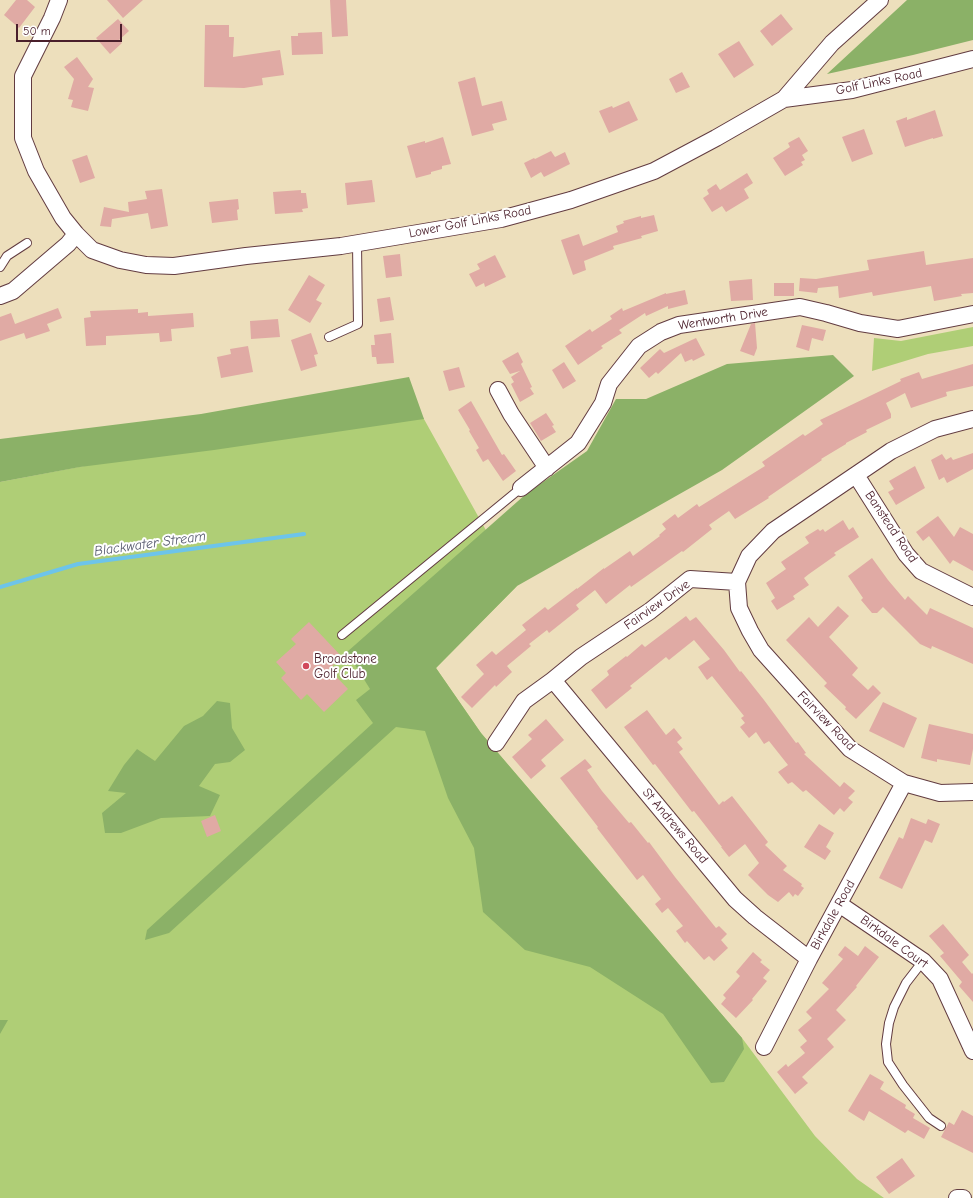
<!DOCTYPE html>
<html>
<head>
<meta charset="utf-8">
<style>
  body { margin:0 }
  #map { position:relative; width:973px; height:1198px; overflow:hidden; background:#eddfbc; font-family:"Comic Neue",sans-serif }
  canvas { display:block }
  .scale { position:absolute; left:16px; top:24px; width:106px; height:18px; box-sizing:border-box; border:2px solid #4a1f2b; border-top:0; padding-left:5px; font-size:12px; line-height:14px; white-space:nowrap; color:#4a1f2b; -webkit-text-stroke:3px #fff; paint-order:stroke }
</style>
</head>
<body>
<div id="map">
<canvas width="973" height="1198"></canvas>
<div class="scale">50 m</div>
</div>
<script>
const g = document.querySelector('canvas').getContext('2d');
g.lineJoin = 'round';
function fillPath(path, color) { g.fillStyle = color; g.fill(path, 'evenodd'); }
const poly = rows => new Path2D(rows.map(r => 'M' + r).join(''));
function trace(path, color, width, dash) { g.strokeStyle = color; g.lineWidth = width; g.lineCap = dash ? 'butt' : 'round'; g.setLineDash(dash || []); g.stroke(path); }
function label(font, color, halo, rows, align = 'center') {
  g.font = font + ' "Comic Neue",sans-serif'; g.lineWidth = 4; g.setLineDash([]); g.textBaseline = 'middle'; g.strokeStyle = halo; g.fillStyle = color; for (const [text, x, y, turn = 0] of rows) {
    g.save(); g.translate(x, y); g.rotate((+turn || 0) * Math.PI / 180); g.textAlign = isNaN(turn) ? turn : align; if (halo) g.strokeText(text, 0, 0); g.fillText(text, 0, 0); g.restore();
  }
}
const green = poly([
  [973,327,973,346,928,354,872,371,874,338,901,341],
  [415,403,517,586,436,668,481,733,742,1038,815,1136,857,1179,884,1198,0,1198,0,482]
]);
const forest = poly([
  [907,0,973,0,973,40,913,55,827,74],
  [833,355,854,376,722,470,517,586,436,668,481,733,742,1038,744,1049,724,1082,711,1083,663,1014,590,967,525,950,483,912,474,848,448,798,425,731,396,727,169,933,145,940,147,930,373,723,356,700,370,689,347,652,526,494,587,451,616,399,646,399,727,364],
  [409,377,424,419,214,450,80,467,0,482,0,439,201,414],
  [217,701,230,703,232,728,245,750,230,762,215,764,199,786,220,795,210,816,161,818,121,833,105,833,102,813,126,793,108,791,124,765,137,749,155,761,184,726,203,716],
  [0,1020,8,1020,0,1034]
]);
const stream = poly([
  [0,587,78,564,304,534]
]);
const building = poly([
  [16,0,27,0,35,7,19,28,4,15],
  [107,0,143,0,123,18],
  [330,0,346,0,348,36,332,37],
  [781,14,793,29,772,46,760,31],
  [118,19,129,31,119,40,122,43,110,54,96,38],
  [205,25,229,25,229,37,234,37,233,57,280,50,284,75,262,78,263,85,244,88,204,87],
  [322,32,323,54,292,55,291,36,298,36,298,33],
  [739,41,754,65,734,78,718,54],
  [77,57,93,79,88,87,94,88,88,111,71,107,73,100,68,99,74,79,64,67],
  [682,72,690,87,676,93,669,79],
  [475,77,482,106,502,101,507,120,492,124,494,130,472,136,458,82],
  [629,101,638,120,609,133,599,111,612,106,613,108],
  [935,110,943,136,933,139,933,138,905,147,896,121,907,117,907,120],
  [864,129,873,154,852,162,842,137],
  [443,137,451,164,442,166,442,169,431,172,431,174,416,178,407,146,425,141,425,143],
  [799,137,808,151,802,155,805,160,801,162,803,165,785,176,773,158,790,147,788,143],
  [551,151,555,157,565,152,570,164,544,177,541,172,531,178,524,163,534,158,535,159],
  [87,155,95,178,80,183,72,160],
  [747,173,753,183,744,189,749,198,726,212,722,206,712,212,703,198,709,194,707,190,716,184,720,190],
  [372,180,375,202,347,205,345,183],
  [162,189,168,226,151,229,148,213,112,219,111,227,100,226,104,207,129,212,128,202,147,199,145,191],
  [301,190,301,193,306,193,308,208,302,209,303,212,275,214,273,192],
  [238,199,239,209,237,210,238,220,212,223,209,202],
  [654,215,658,231,641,236,642,238,613,246,614,249,584,261,586,270,573,275,561,240,579,234,583,246,618,232,616,226,624,223,623,221,641,216,641,218],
  [924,251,926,265,973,258,973,293,961,294,962,296,934,301,931,286,873,296,872,292,839,298,838,286,818,288,817,293,799,291,800,278,816,279,869,270,867,260],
  [400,254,402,276,386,278,383,256],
  [495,255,506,277,485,287,484,283,476,287,469,274,480,269,477,264],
  [309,275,325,285,316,300,322,303,310,323,288,310],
  [752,279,753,300,731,301,729,281],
  [774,283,794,283,794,296,774,296],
  [685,290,688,304,668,309,668,306,646,316,645,313,619,330,622,333,601,346,603,348,578,365,565,346,590,329,592,332,612,319,610,316,622,308,623,311,666,293,666,294],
  [390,297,394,320,380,322,377,299],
  [58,308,62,318,47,324,50,331,26,339,24,333,0,341,0,317,11,313,15,324],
  [138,309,138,313,148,312,148,316,193,313,194,327,171,329,172,341,160,342,159,333,106,336,106,345,86,346,84,318,91,317,90,311],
  [278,319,280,337,251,339,250,321],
  [755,323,757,348,754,356,740,351,751,324],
  [802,325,826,330,823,341,812,338,809,351,796,347],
  [311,333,318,354,314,355,317,366,301,371,291,340],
  [391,333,394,363,377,364,376,357,372,357,371,345,375,345,374,335],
  [696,338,705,355,693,361,692,359,685,362,681,353,658,374,656,372,649,378,640,368,660,349,664,353],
  [248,346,253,372,221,378,217,357,231,354,230,349],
  [518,352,523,362,521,364,532,387,530,388,534,394,520,402,511,384,514,382,511,377,520,371,510,374,502,361],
  [564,362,576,381,563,389,552,370],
  [973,364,973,386,946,392,947,396,911,408,905,393,886,403,891,414,891,418,866,430,867,432,846,443,846,444,821,459,822,460,768,497,769,498,735,519,729,511,709,525,712,529,683,552,682,551,631,587,630,585,606,604,595,590,576,605,579,609,549,633,547,630,529,644,531,646,507,666,512,672,496,687,495,685,472,708,461,697,484,674,476,665,492,651,496,655,526,630,522,625,545,607,548,610,577,588,577,589,604,568,604,569,630,551,633,556,660,536,659,535,666,529,662,524,675,514,678,518,697,504,699,507,765,466,762,462,803,434,805,436,823,424,820,420,901,381,900,379,919,372,922,379],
  [459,367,465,387,449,391,443,371],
  [471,401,502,455,504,454,516,471,503,481,488,459,483,462,476,450,479,448,469,431,470,430,458,410],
  [546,413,554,425,552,426,556,432,541,441,530,423],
  [973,453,973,469,947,483,944,477,939,480,931,460,942,454,946,460,951,457,953,460],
  [915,466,925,488,896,505,888,492,894,489,889,481],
  [938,516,954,537,960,527,973,534,973,571,953,560,950,564,929,536,923,541,916,532],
  [843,520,849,530,853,527,859,537,834,553,836,555,809,574,804,578,809,585,793,596,795,599,777,610,771,601,775,598,766,583,786,569,781,562,809,543,805,537,818,529,820,531,823,529,825,532],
  [872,558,888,580,905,600,908,596,927,615,930,608,973,628,973,664,932,646,931,649,920,644,883,607,877,613,872,613,861,600,863,598,848,576],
  [838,606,849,616,829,637,858,668,852,675,868,690,873,685,881,693,856,719,845,709,846,707,824,686,827,683,786,640,809,617,818,627],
  [686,616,690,621,696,617,724,650,740,672,741,671,764,700,796,743,798,742,806,753,804,754,840,787,844,782,855,791,848,798,853,802,844,812,840,808,834,815,806,790,803,792,792,782,788,784,778,772,788,765,769,741,764,744,756,732,749,738,740,727,745,723,741,718,744,716,712,676,707,680,698,667,710,659,694,640,669,660,666,657,630,686,632,688,606,709,591,690,609,675,607,671,626,656,627,657,642,644,645,647],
  [309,622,342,657,329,669,348,689,324,712,307,694,301,700,281,678,286,673,276,662,296,644,291,639],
  [883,702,917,718,904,748,869,731],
  [647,710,666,735,674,728,682,738,677,742,683,749,679,752,719,805,723,801,724,802,732,796,768,842,765,845,787,866,783,870,802,884,801,886,804,888,798,896,795,894,793,897,789,892,778,902,768,895,748,875,759,863,745,844,729,857,721,847,722,847,694,811,692,812,655,764,653,765,624,727],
  [546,719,564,740,541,760,546,766,531,779,512,757,532,739,528,735],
  [929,724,973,734,973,749,970,765,937,759,937,762,921,758],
  [585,759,592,767,587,770,602,791,629,823,631,822,648,843,649,842,675,877,716,928,719,926,727,934,721,940,728,948,714,961,709,956,704,960,687,941,685,943,676,931,683,926,668,908,662,913,655,904,661,899,643,875,637,880,597,828,598,827,560,778],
  [215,815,221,831,207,837,201,821],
  [911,818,926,824,928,819,940,824,932,843,925,840,902,889,879,878,899,837,903,839],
  [819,824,834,833,826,847,831,851,825,860,804,847],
  [943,924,969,955,962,962,972,974,973,973,973,1002,959,986,962,982,940,956,944,953,929,936],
  [845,946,858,956,865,946,879,957,856,986,857,987,836,1010,846,1020,827,1039,834,1047,802,1077,808,1083,795,1094,777,1072,786,1064,788,1067,805,1053,800,1047,807,1041,798,1030,812,1018,806,1012,829,989,822,983,843,959,838,955],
  [753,952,762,960,760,962,770,970,763,978,767,981,752,999,753,1000,736,1018,721,1004,726,998,723,995,740,976,736,972],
  [870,1074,884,1082,880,1089,906,1105,905,1108,915,1114,913,1118,930,1128,924,1139,908,1130,905,1133,869,1111,864,1121,848,1111],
  [962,1110,973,1116,973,1153,941,1137,949,1122,954,1125],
  [902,1158,915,1176,889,1194,876,1177]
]);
const lane = poly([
  [0,267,7,256,27,243],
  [329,337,358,324,357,243],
  [342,635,521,488],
  [923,961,906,983,894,1007,889,1023,886,1044,888,1062,903,1085,929,1118,941,1126]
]);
const street = poly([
  [59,0,52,18,23,76,23,138,36,171,63,218,76,234,92,250,120,260,146,265,174,266,246,256,341,246,501,219,571,200,654,171,716,138,784,99,832,43,880,0],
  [784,99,852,90,973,59],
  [0,296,13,291,68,244,76,234],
  [498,390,511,414,547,468],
  [856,475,906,554,921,571,973,597],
  [521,488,578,443,603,403,609,384,639,346,661,332,679,325,800,307,826,313,860,323,898,329,973,314],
  [737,582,739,608,750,631,761,650,850,749,904,783,940,793,973,792],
  [553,680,735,899,755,917,809,959],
  [496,743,524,701,553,680,581,657,650,611,690,579,737,582,749,556,773,531,891,451,935,429,973,419],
  [839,904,923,961,940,979,973,1051],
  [764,1047,809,959,904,783],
  [957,1198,963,1198]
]);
const markers = [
  [306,666,4,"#d1495b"]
];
const streetNames = [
  ["Golf Links Road",879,82,-12],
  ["Lower Golf Links Road",470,222,-11],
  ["Wentworth Drive",723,319,-9],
  ["Banstead Road",891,527,56],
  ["Fairview Drive",657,605,-35],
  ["Fairview Road",826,721,46],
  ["St Andrews Road",675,826,50],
  ["Birkdale Road",833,915,-61],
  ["Birkdale Court",894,942,36]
];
const poiNames = [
  ["Broadstone",314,659],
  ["Golf Club",314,674]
];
const waterNames = [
  ["Blackwater Stream",150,544,-8]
];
fillPath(green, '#afce76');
fillPath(forest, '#8bb167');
trace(stream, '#6dc4ea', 4);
fillPath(building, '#e0aaa4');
trace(lane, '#623c41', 10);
trace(street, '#623c41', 18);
trace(lane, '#fff', 8);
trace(street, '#fff', 16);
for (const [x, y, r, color] of markers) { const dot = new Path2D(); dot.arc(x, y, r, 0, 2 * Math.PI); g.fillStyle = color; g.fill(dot); trace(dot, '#fff', 1.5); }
label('13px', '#4a1f2b', '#fff', streetNames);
label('13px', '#4a1f2b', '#fff', poiNames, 'left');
label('italic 14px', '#56596e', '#fff', waterNames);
</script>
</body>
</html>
